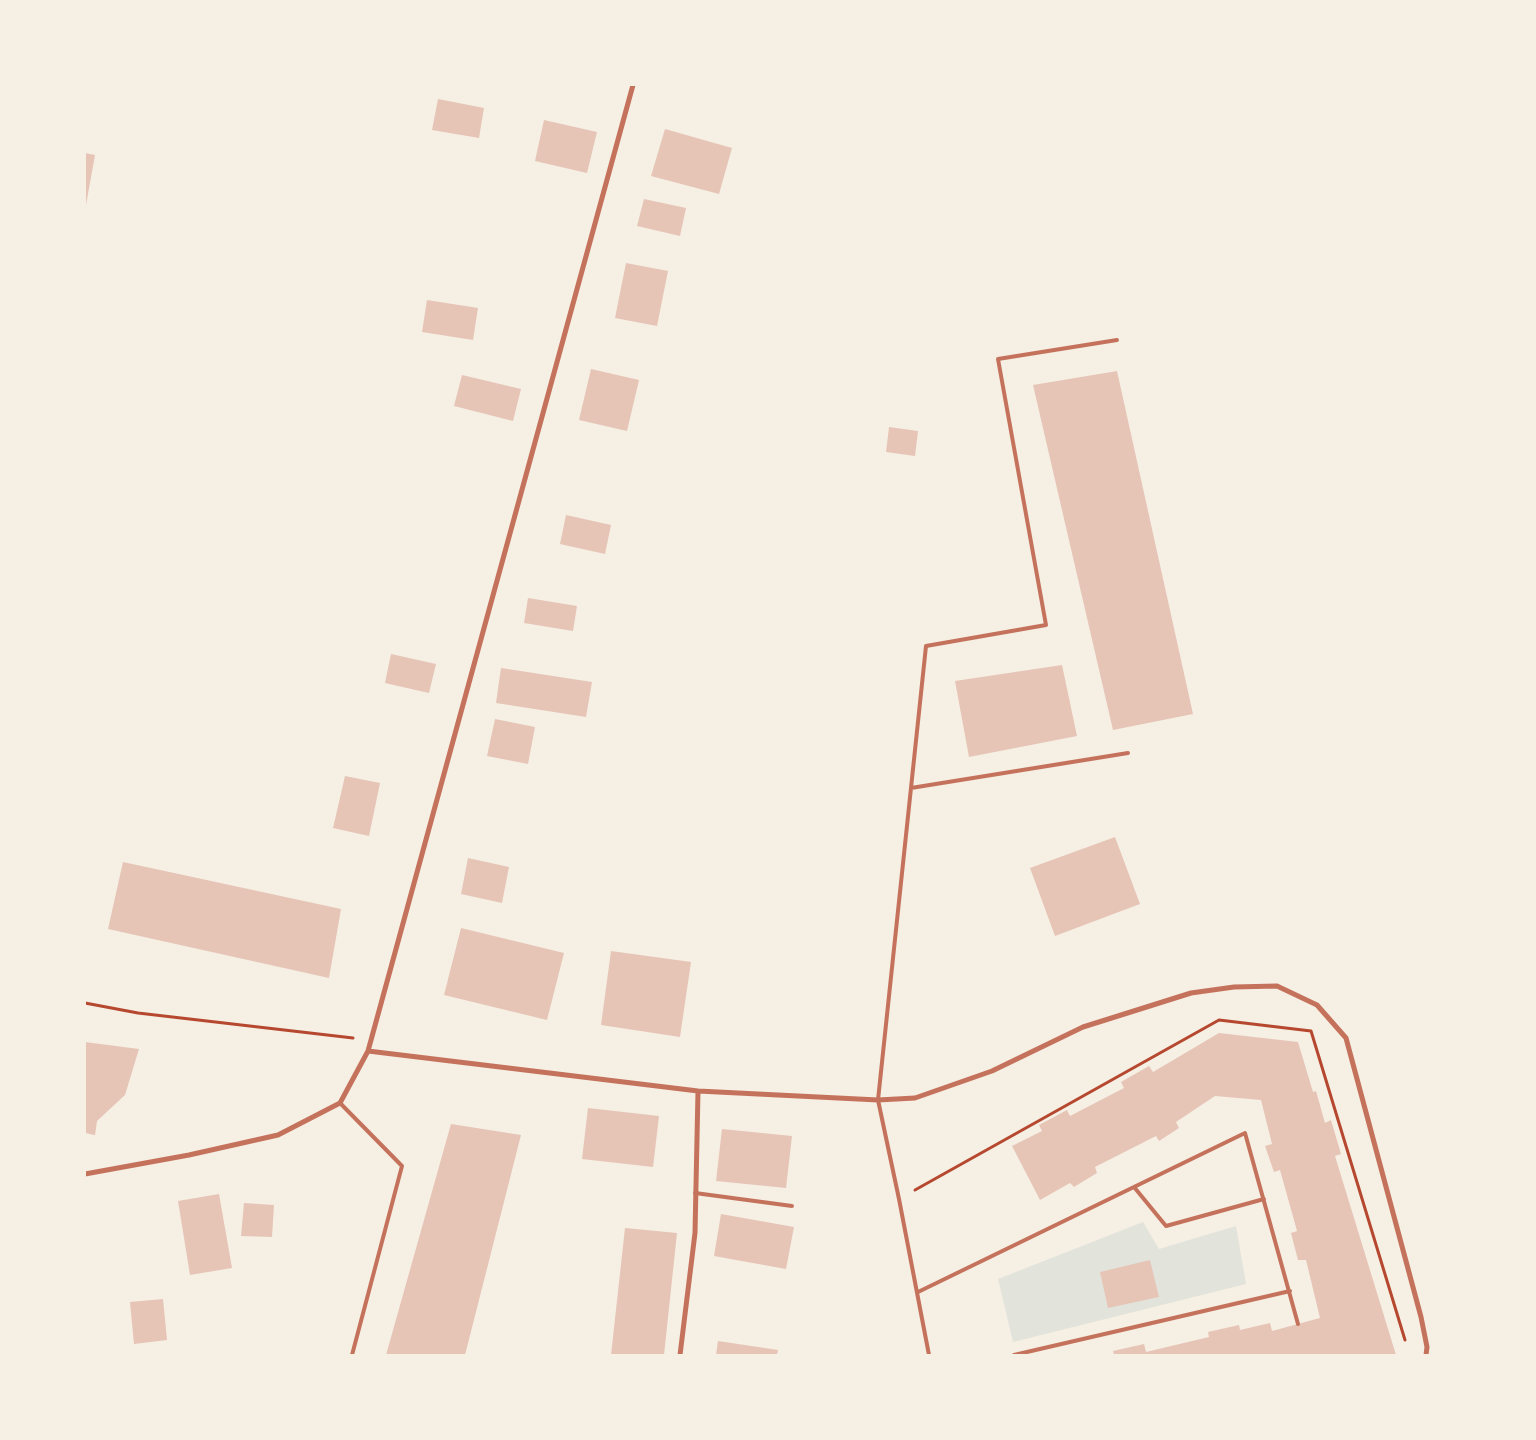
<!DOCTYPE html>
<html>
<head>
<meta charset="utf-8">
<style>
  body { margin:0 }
  #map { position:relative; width:1536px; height:1440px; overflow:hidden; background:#f6efe4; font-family:Commissioner,sans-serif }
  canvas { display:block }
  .frame { position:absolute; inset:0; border:86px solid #f6efe4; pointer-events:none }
</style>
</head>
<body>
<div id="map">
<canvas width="1536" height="1440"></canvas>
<div class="frame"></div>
</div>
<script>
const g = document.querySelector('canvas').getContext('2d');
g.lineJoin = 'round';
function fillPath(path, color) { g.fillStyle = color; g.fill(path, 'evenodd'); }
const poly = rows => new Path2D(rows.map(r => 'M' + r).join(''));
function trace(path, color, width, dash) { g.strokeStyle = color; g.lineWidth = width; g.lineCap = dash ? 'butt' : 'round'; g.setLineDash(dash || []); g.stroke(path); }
const green = poly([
  [1143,1222,1159,1249,1236,1226,1246,1284,1013,1342,998,1279]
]);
const building = poly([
  [438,99,484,108,479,138,432,130],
  [544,120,597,132,587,173,535,161],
  [665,129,732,148,719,194,651,176],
  [85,153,95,155,86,205,85,205],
  [644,199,686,208,680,236,637,226],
  [626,263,668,271,657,326,615,318],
  [427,300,478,308,473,340,422,332],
  [591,369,639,380,627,431,579,420],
  [1117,371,1193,714,1113,730,1033,385],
  [462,375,521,389,513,421,454,406],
  [889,427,918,431,915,456,886,452],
  [566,515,611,525,605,554,560,544],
  [528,598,577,606,573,631,524,623],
  [391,654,436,664,429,693,385,683],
  [1062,665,1077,736,969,757,955,681],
  [501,668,592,682,586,717,496,703],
  [495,719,535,727,528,764,487,756],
  [345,776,380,783,369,836,333,828],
  [1115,837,1140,904,1055,936,1030,868],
  [468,858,509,867,502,903,461,894],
  [123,862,341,909,329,978,108,929],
  [461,928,564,953,547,1020,444,995],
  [611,951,691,962,680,1037,601,1025],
  [1219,1033,1298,1042,1313,1092,1316,1091,1325,1123,1331,1120,1341,1154,1335,1156,1396,1355,1114,1355,1113,1351,1144,1344,1146,1352,1209,1337,1208,1332,1239,1325,1240,1330,1270,1323,1272,1331,1320,1318,1306,1260,1298,1260,1291,1233,1297,1231,1280,1170,1274,1172,1265,1146,1272,1144,1261,1100,1215,1096,1176,1122,1179,1128,1159,1141,1156,1136,1095,1167,1097,1173,1074,1187,1070,1183,1040,1200,1012,1146,1042,1131,1039,1125,1067,1110,1070,1116,1124,1088,1121,1082,1149,1066,1153,1072],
  [85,1042,139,1049,125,1095,97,1121,95,1135,85,1133],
  [588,1108,659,1116,653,1167,582,1159],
  [451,1124,521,1135,465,1355,386,1355],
  [722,1129,792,1136,786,1188,716,1181],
  [219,1194,232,1268,190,1275,178,1201],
  [244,1203,274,1205,272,1237,241,1236],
  [721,1214,794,1227,786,1269,714,1256],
  [625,1228,677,1233,664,1355,611,1355],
  [1150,1260,1159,1297,1108,1308,1100,1272],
  [163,1299,167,1340,134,1344,130,1302],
  [718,1341,778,1350,777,1355,716,1355]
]);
const path = poly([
  [85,1003,138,1013,353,1038],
  [915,1190,1219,1020,1311,1031,1405,1340]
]);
const service = poly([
  [911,788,1128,753],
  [340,1103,402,1166,352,1355],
  [1134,1187,1166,1226,1264,1199],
  [695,1193,792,1206],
  [918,1292,1245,1133,1298,1324],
  [929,1355,899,1199,878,1100,926,646,1046,625,998,359,1117,340],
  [1014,1355,1290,1291]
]);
const minor = poly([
  [368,1051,698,1091,878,1100,915,1098,992,1071,1083,1027,1191,993,1234,987,1277,986,1317,1005,1346,1038,1421,1317,1427,1347,1426,1355],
  [85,1174,189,1155,278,1135,340,1103,368,1051,633,85],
  [680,1355,695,1233,698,1091]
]);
fillPath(green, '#e2e4dc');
fillPath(building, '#e6c5b7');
trace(path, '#b5482f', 3);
trace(service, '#c5725c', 4);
trace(minor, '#c5725c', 5);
</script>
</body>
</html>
